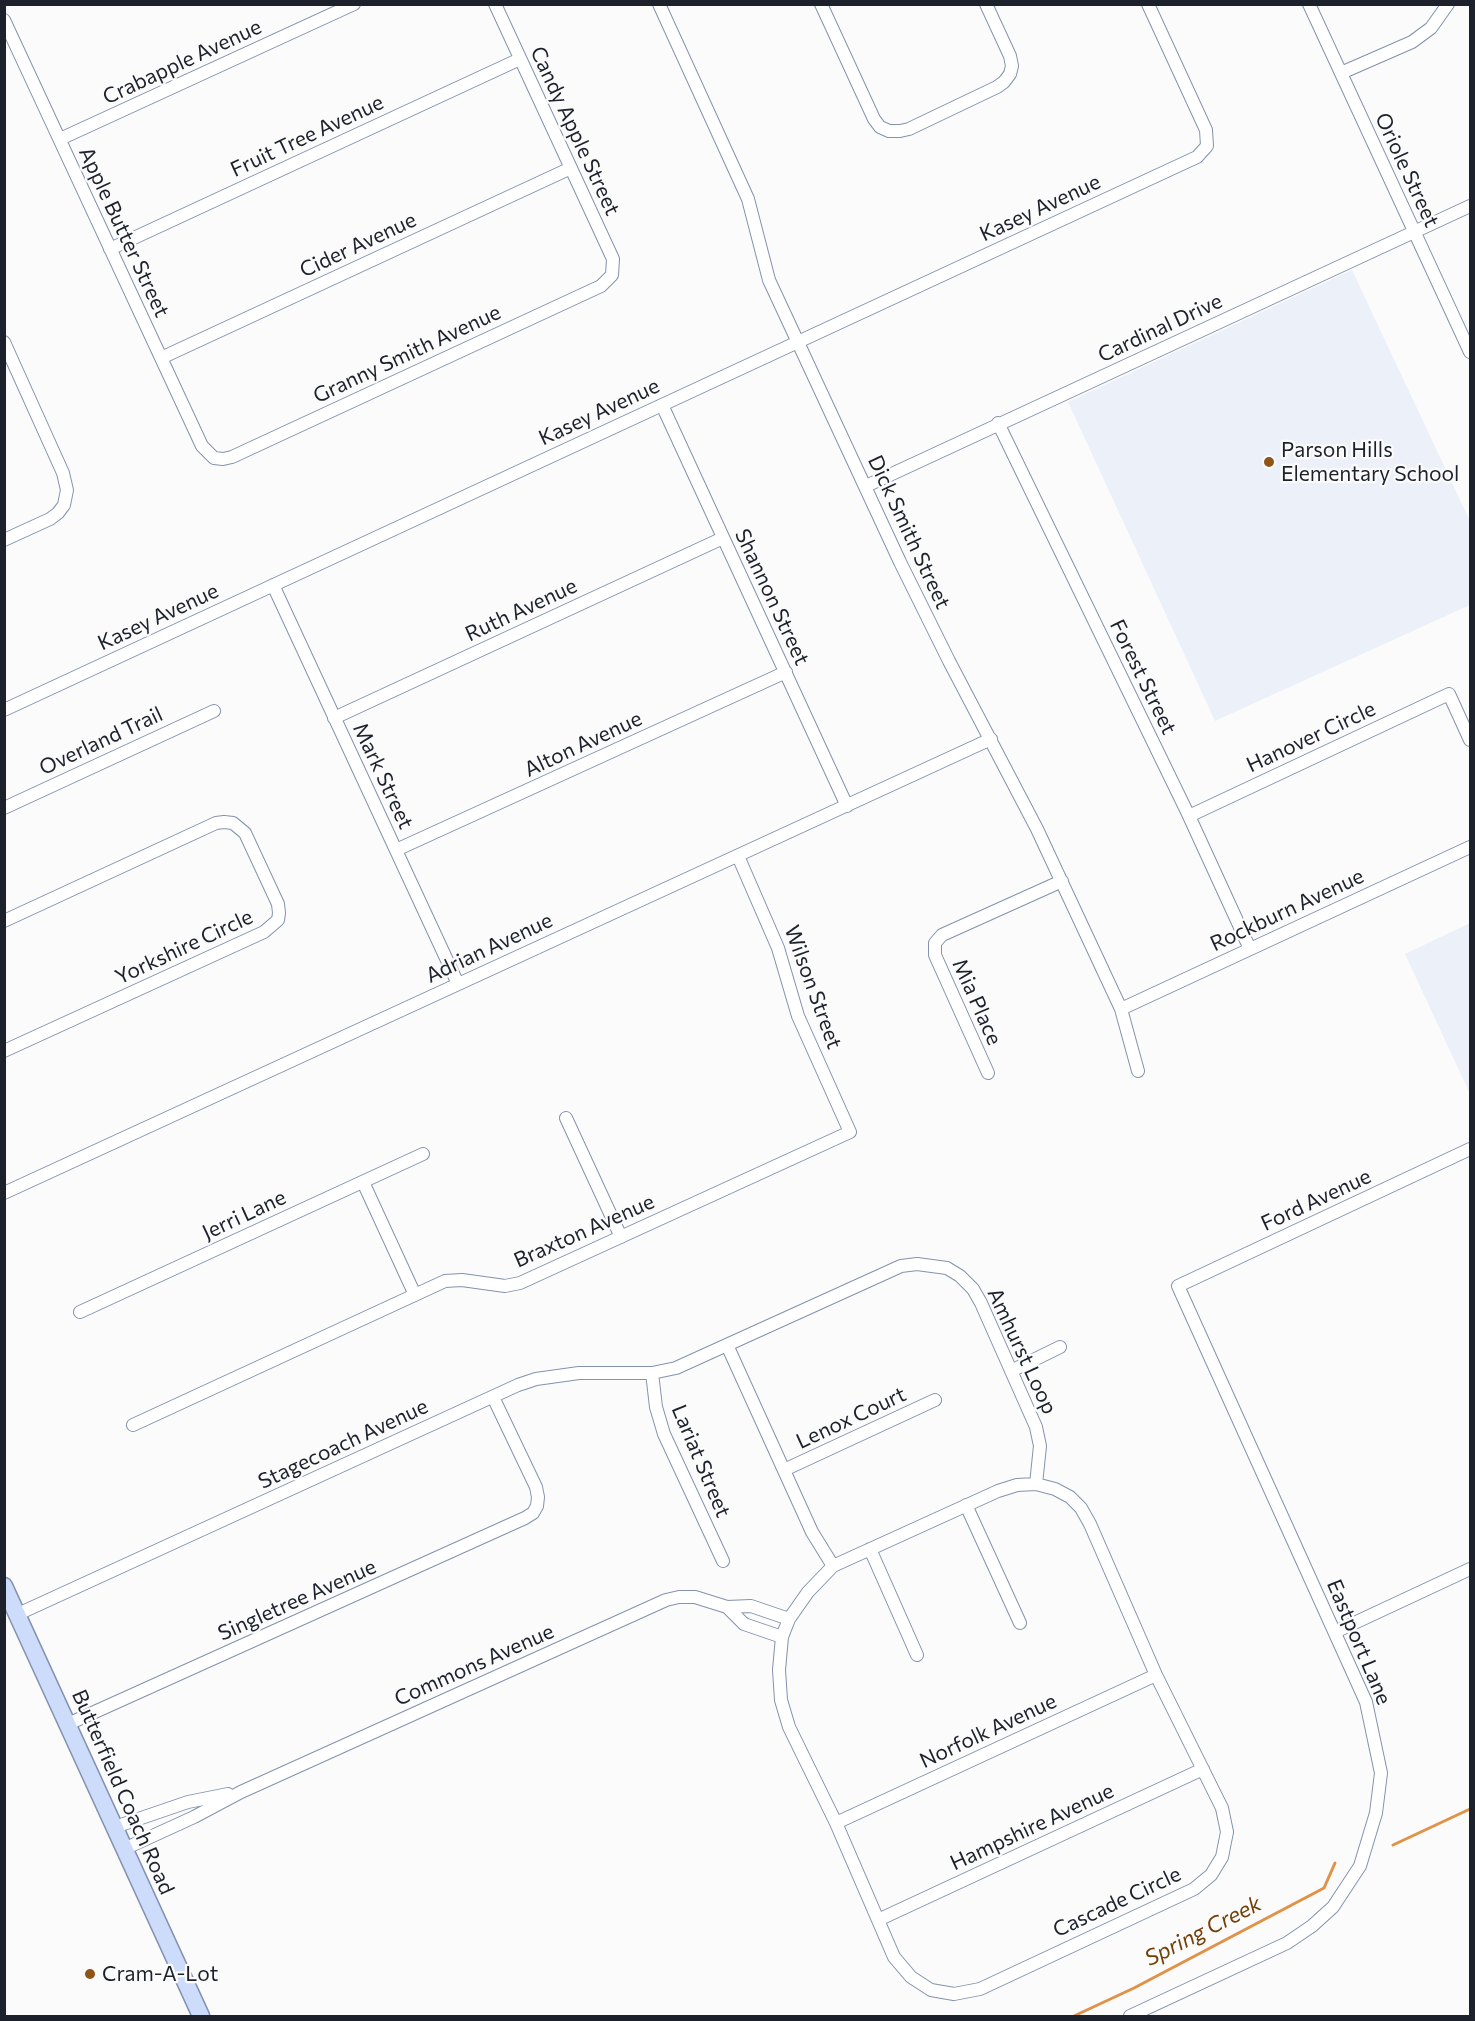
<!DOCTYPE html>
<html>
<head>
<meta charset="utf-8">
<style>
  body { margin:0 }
  #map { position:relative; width:1475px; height:2021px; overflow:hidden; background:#fbfbfb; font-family:Commissioner,sans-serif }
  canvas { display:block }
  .frame { position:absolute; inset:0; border:6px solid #1c212c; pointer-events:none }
</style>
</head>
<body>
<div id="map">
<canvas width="1475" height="2021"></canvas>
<div class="frame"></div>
</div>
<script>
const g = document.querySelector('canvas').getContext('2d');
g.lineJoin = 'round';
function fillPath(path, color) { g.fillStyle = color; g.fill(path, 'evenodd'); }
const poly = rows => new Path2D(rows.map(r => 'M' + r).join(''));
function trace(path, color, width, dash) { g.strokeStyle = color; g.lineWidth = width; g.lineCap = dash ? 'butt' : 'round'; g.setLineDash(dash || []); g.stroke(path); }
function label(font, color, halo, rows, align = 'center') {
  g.font = font + ' Commissioner,sans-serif'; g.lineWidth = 4.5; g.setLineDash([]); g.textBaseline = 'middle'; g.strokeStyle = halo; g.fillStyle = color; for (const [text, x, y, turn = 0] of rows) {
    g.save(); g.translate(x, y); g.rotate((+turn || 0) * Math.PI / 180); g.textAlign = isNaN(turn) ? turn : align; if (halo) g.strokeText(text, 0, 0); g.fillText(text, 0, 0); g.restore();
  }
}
const built = poly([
  [1352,270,1470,521,1470,605,1215,721,1068,402],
  [1470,923,1470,1094,1405,954]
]);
const stream = poly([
  [1393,1845,1470,1809],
  [1074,2016,1134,1988,1324,1888,1335,1863]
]);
const minor = poly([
  [659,4,748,199,769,280,900,562,949,661,1037,829,1121,1009,1138,1071],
  [821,4,874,119,880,127,889,131,900,131,909,129,997,87,1004,82,1010,74,1012,66,1010,56,986,4],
  [1309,4,1470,352],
  [4,20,202,446,214,458,223,459,232,457,601,286,612,275,613,259,495,4],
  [1341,73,1412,42,1431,28,1448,4],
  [60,139,354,4],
  [110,249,520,59],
  [4,342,63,473,67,490,64,505,58,513,50,519,4,540],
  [161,358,571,168],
  [662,405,847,806],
  [998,423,1189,816,1250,949],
  [866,486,1470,206],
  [273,585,458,984],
  [4,710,1197,157,1207,146,1206,130,1148,4],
  [334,718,723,538],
  [4,808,214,711],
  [1189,816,1449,694,1470,740],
  [396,850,786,672],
  [4,921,216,823,224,822,233,823,245,833,278,904,279,913,278,920,264,932,4,1051],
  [1121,1009,1470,847],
  [988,1073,939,964,935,955,935,943,942,935,1062,881],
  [566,1118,621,1237],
  [363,1182,415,1295],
  [4,1193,991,739],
  [80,1312,423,1154],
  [727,1345,812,1532,833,1566],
  [1011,1371,1060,1347],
  [652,1373,656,1407,664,1434,723,1561],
  [133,1425,445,1281,462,1280,505,1286,520,1283,850,1132,798,1016,778,948,738,856],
  [784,1470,935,1400],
  [1036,1484,1055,1489,1070,1497,1081,1508,1090,1524,1156,1675,1222,1808,1227,1832,1222,1857,1211,1875,1194,1889,980,1989,954,1994,931,1990,911,1977,894,1957,836,1823,789,1727,781,1700,779,1670,782,1637,789,1619,808,1592,833,1566,998,1491,1017,1485,1036,1484],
  [966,1505,1020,1623],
  [870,1549,917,1655],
  [727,1607,744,1624,782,1637],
  [18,1614,518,1385,536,1379,579,1373,652,1373,676,1368,901,1266,917,1264,947,1268,960,1276,973,1289,981,1303,1036,1427,1040,1446,1036,1484],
  [1335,1632,1470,1569],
  [68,1724,525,1518,533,1513,537,1506,538,1497,536,1487,493,1397],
  [836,1823,1156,1675],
  [115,1827,188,1802,228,1794],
  [124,1849,194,1817,241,1792,666,1600,679,1597,695,1597,727,1607,751,1606,789,1619],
  [878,1920,1203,1769],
  [1130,2016,1287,1943,1312,1926,1333,1907,1360,1866,1376,1813,1381,1773,1366,1702,1178,1286,1470,1149]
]);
const secondary = poly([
  [4,1586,201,2016]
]);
const markers = [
  [1269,462,6,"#905415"],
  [90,1974,6,"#905415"]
];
const streetNames = [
  ["Crabapple Avenue",182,62,-25],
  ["Candy Apple Street",575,131,65],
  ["Fruit Tree Avenue",307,136,-25],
  ["Oriole Street",1407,170,65],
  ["Kasey Avenue",1040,208,-25],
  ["Apple Butter Street",124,232,65],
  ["Cider Avenue",358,245,-25],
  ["Cardinal Drive",1160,328,-25],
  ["Granny Smith Avenue",407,354,-25],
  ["Kasey Avenue",599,412,-25],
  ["Dick Smith Street",909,532,65],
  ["Shannon Street",772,597,65],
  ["Ruth Avenue",521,610,-25],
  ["Kasey Avenue",158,617,-25],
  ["Forest Street",1143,677,64],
  ["Hanover Circle",1311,737,-25],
  ["Overland Trail",101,741,-25],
  ["Alton Avenue",583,744,-25],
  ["Mark Street",383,776,65],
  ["Rockburn Avenue",1287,910,-25],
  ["Yorkshire Circle",184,947,-25],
  ["Adrian Avenue",489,948,-25],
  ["Wilson Street",813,987,70],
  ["Mia Place",977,1002,66],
  ["Ford Avenue",1316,1200,-25],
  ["Jerri Lane",244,1215,-25],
  ["Braxton Avenue",584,1231,-24],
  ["Amhurst Loop",1022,1351,65],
  ["Lenox Court",851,1418,-25],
  ["Stagecoach Avenue",343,1444,-25],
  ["Lariat Street",701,1461,67],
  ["Singletree Avenue",297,1600,-24],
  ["Eastport Lane",1359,1642,67],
  ["Commons Avenue",474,1665,-24],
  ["Norfolk Avenue",988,1731,-25],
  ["Butterfield Coach Road",123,1792,66],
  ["Hampshire Avenue",1032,1827,-25],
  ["Cascade Circle",1117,1902,-25]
];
const poiNames = [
  ["Parson Hills",1281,450],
  ["Elementary School",1281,474],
  ["Cram-A-Lot",102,1974]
];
const waterNames = [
  ["Spring Creek",1203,1931,-27]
];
fillPath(built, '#ecf0f8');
trace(stream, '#e19249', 3);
trace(minor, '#8392ae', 14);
trace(secondary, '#8392ae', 19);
trace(minor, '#fff', 12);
trace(secondary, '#cddcfb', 16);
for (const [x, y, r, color] of markers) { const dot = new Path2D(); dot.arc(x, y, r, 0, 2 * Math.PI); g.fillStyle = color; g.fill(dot); trace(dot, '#fbfbfb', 2); }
label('21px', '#1c212c', '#fbfbfb', streetNames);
label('21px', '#1c212c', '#fbfbfb', poiNames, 'left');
label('italic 22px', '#734005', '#fbfbfb', waterNames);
</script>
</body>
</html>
